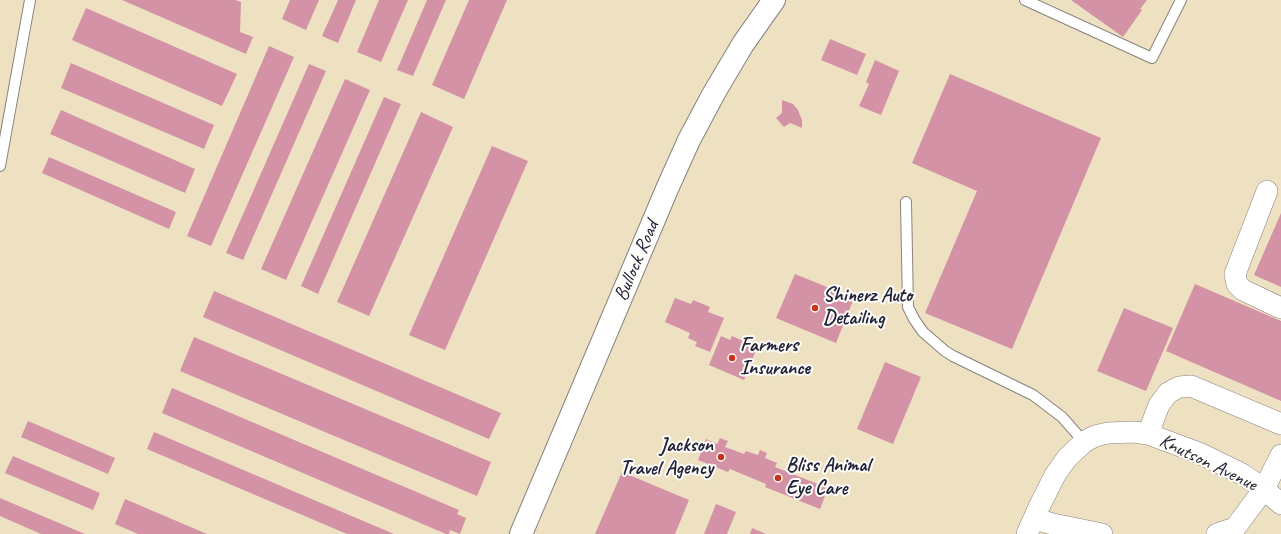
<!DOCTYPE html>
<html>
<head>
<meta charset="utf-8">
<style>
  body { margin:0 }
  canvas { display:block; background:#eee1c2 }
</style>
</head>
<body>
<canvas width="1281" height="534"></canvas>
<script>
const g = document.querySelector('canvas').getContext('2d');
g.lineJoin = 'round';
function fillPath(path, color) { g.fillStyle = color; g.fill(path, 'evenodd'); }
const poly = rows => new Path2D(rows.map(r => 'M' + r).join(''));
function trace(path, color, width, dash) { g.strokeStyle = color; g.lineWidth = width; g.lineCap = dash ? 'butt' : 'round'; g.setLineDash(dash || []); g.stroke(path); }
function label(font, color, halo, rows, align = 'center') {
  g.font = font + ' Caveat,sans-serif'; g.lineWidth = 4; g.setLineDash([]); g.textBaseline = 'middle'; g.strokeStyle = halo; g.fillStyle = color; for (const [text, x, y, turn = 0] of rows) {
    g.save(); g.translate(x, y); g.rotate((+turn || 0) * Math.PI / 180); g.textAlign = isNaN(turn) ? turn : align; if (halo) g.strokeText(text, 0, 0); g.fillText(text, 0, 0); g.restore();
  }
}
const building = poly([
  [122,0,235,0,241,2,240,32,253,37,246,54],
  [290,0,319,0,306,30,282,19],
  [338,0,356,0,338,43,322,36],
  [379,0,408,0,381,62,357,52],
  [427,0,446,0,413,76,397,70],
  [469,0,507,0,464,99,432,85],
  [1071,0,1147,0,1140,9,1142,10,1123,37],
  [86,8,237,74,222,106,72,40],
  [830,39,866,54,857,75,821,60],
  [269,46,294,57,211,246,187,236],
  [875,60,899,71,881,115,859,106,869,84,866,82],
  [71,63,214,125,204,149,61,88],
  [309,64,326,71,243,260,226,253],
  [950,74,1101,138,1012,349,925,313,977,191,912,163],
  [345,79,370,90,286,280,261,269],
  [384,97,401,104,318,294,301,286],
  [782,100,793,104,798,110,802,120,802,128,790,123,784,127,776,118,782,113],
  [61,110,195,169,185,193,50,134],
  [421,112,453,127,369,316,337,302],
  [492,146,528,161,445,350,409,335],
  [49,157,176,212,169,229,42,173],
  [1281,213,1281,287,1254,275],
  [795,274,854,298,836,343,776,318],
  [1195,284,1281,321,1281,401,1166,351],
  [214,291,501,413,489,439,203,317],
  [675,298,691,304,693,300,710,307,708,312,724,318,710,352,695,346,697,342,688,338,690,333,665,322],
  [1124,308,1173,328,1146,391,1097,371],
  [721,336,730,340,732,336,748,343,747,346,756,350,744,380,709,365],
  [194,337,491,462,477,496,180,371],
  [885,362,921,377,893,444,857,429],
  [172,388,459,510,457,514,466,518,460,534,450,530,449,534,446,534,162,413],
  [28,421,115,458,108,474,21,437],
  [154,432,394,534,347,534,147,449],
  [720,438,728,441,725,447,744,454,746,451,758,455,760,450,767,453,765,458,777,463,775,467,828,488,820,509,765,487,766,484,730,469,728,472,698,460,706,439,717,444],
  [13,456,100,493,93,510,5,473],
  [622,472,689,500,675,534,595,534],
  [0,498,85,534,41,534,0,516],
  [125,499,207,534,138,534,115,524],
  [716,504,736,512,727,534,704,534],
  [752,528,766,534,750,534]
]);
const lane = poly([
  [1025,0,1152,58,1181,0],
  [0,166,30,0],
  [906,202,908,307,914,319,923,332,945,351,953,356,1033,395,1062,417,1084,442]
]);
const street = poly([
  [1267,191,1235,274,1237,284,1243,290,1281,308],
  [1148,434,1159,405,1168,393,1179,387,1191,386,1281,424],
  [1034,519,1053,524,1102,534],
  [1027,534,1038,509,1055,475,1067,458,1084,442,1095,436,1108,433,1134,432,1148,434,1199,453,1242,474,1264,489,1281,504],
  [1217,534,1235,528,1264,489,1281,455]
]);
const secondary = poly([
  [521,534,667,189,689,140,714,93,743,44,774,0]
]);
const markers = [
  [815,308,4,"#c8321e"],
  [732,358,4,"#c8321e"],
  [721,457,4,"#c8321e"],
  [778,478,4,"#c8321e"]
];
const streetNames = [
  ["Bullock Road",637,261,-67],
  ["Knutson Avenue",1208,463,26]
];
const poiNames = [
  ["Shinerz Auto",823,296],
  ["Detailing",823,319],
  ["Farmers",740,346],
  ["Insurance",740,369],
  ["Jackson",713,446,"right"],
  ["Travel Agency",713,469,"right"],
  ["Bliss Animal",786,466],
  ["Eye Care",786,489]
];
fillPath(building, '#d392a6');
trace(lane, '#88827e', 12);
trace(street, '#88827e', 22);
trace(secondary, '#88827e', 24);
trace(lane, '#fff', 10);
trace(street, '#fff', 21);
trace(secondary, '#fff', 22);
for (const [x, y, r, color] of markers) { const dot = new Path2D(); dot.arc(x, y, r, 0, 2 * Math.PI); g.fillStyle = color; g.fill(dot); trace(dot, '#fdfcf7', 1.5); }
label('20px', '#22223b', '#fdfcf7', streetNames);
label('bold 20px', '#22223b', '#fdfcf7', poiNames, 'left');
</script>
</body>
</html>
